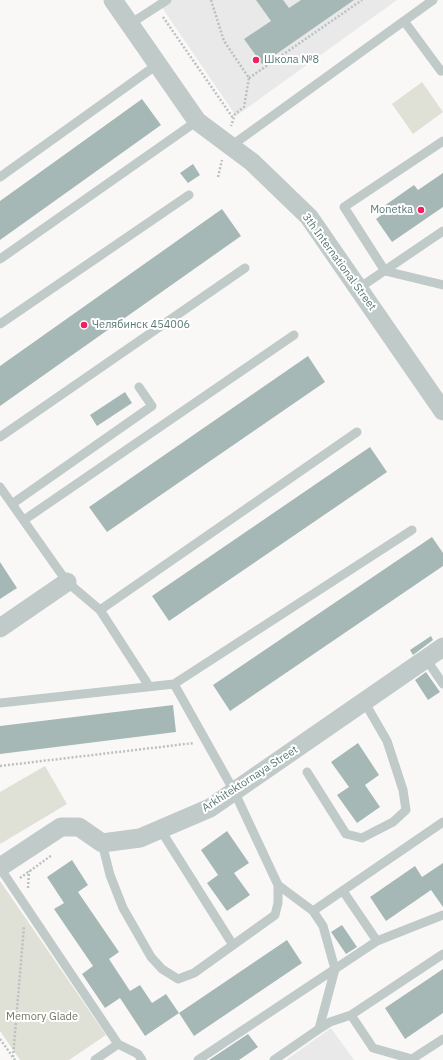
<!DOCTYPE html>
<html>
<head>
<meta charset="utf-8">
<style>
  body { margin:0 }
  canvas { display:block; background:#faf8f7 }
</style>
</head>
<body>
<canvas width="443" height="1060"></canvas>
<script>
const g = document.querySelector('canvas').getContext('2d');
g.lineJoin = 'round';
function fillPath(path, color) { g.fillStyle = color; g.fill(path, 'evenodd'); }
const poly = rows => new Path2D(rows.map(r => 'M' + r).join(''));
function trace(path, color, width, dash) { g.strokeStyle = color; g.lineWidth = width; g.lineCap = dash ? 'butt' : 'round'; g.setLineDash(dash || []); g.stroke(path); }
function label(font, color, halo, rows, align = 'center') {
  g.font = font + ' "IBM Plex Sans",sans-serif'; g.lineWidth = 4; g.setLineDash([]); g.textBaseline = 'middle'; g.strokeStyle = halo; g.fillStyle = color; for (const [text, x, y, turn = 0] of rows) {
    g.save(); g.translate(x, y); g.rotate((+turn || 0) * Math.PI / 180); g.textAlign = isNaN(turn) ? turn : align; if (halo) g.strokeText(text, 0, 0); g.fillText(text, 0, 0); g.restore();
  }
}
const built = poly([
  [157,0,397,0,236,116],
  [331,1028,354,1060,286,1060]
]);
const green = poly([
  [422,82,443,112,413,134,392,104],
  [45,766,67,804,0,844,0,792],
  [0,881,106,1035,69,1060,20,1060,0,1031]
]);
const building = poly([
  [256,0,283,0,289,8,301,0,354,0,262,64,244,39,271,21],
  [142,99,161,125,0,240,0,201],
  [193,164,200,175,188,183,180,173],
  [443,173,443,207,392,242,376,219,387,211,384,206,414,185,418,190],
  [222,209,241,236,0,406,0,366],
  [308,356,325,382,107,532,89,507],
  [125,392,132,403,97,426,90,415],
  [370,447,387,472,169,621,152,596],
  [432,537,443,553,443,566,230,711,213,685],
  [0,562,17,588,0,599],
  [431,636,433,640,413,655,410,650],
  [426,672,440,692,428,700,415,680],
  [173,705,176,732,0,754,0,726],
  [358,743,379,775,365,785,380,807,357,823,337,795,349,787,331,762],
  [227,831,249,863,234,873,250,895,227,911,207,883,218,875,201,850],
  [72,860,88,885,78,892,119,952,109,959,130,991,140,985,152,1003,166,994,179,1013,145,1036,120,998,105,1008,82,974,93,966,54,909,64,903,47,877],
  [443,863,443,907,431,890,386,921,370,897,415,866,422,877],
  [342,925,357,947,346,954,331,932],
  [287,940,302,963,194,1036,179,1013],
  [443,969,443,1013,405,1039,385,1008],
  [248,1034,258,1047,239,1060,209,1060]
]);
const path = poly([
  [211,0,224,41,249,78,244,107,235,114,231,126],
  [163,17,233,118],
  [249,78,362,0],
  [218,177,222,160],
  [0,766,194,743],
  [20,878,52,855],
  [28,888,29,871],
  [0,1039,15,1060],
  [13,1057,24,926]
]);
const lane = poly([
  [404,21,441,71,443,70],
  [130,24,167,0],
  [443,141,344,207,385,271,443,285],
  [231,146,433,0],
  [0,177,158,64],
  [0,259,197,121],
  [359,288,443,231],
  [0,324,189,195],
  [0,437,245,268],
  [0,487,67,582,100,610,149,686],
  [12,504,152,406,139,387],
  [24,520,294,335],
  [100,610,357,432],
  [426,659,443,684],
  [0,703,174,684,412,530],
  [307,772,346,834,362,838,393,822,406,810,403,790,387,741,365,703],
  [160,829,233,945],
  [102,843,110,875,123,908,151,957,162,969,178,979,194,973,275,915,278,903,278,885,234,791,174,684],
  [0,868,118,1044,138,1054,142,1060],
  [343,891,377,941],
  [313,911,443,822],
  [443,954,351,1015,373,1048,412,1059,443,1039],
  [319,1029,330,1022,351,1015],
  [95,1060,118,1044],
  [198,1060,377,941,443,915],
  [274,1060,319,1029,335,969,323,926,313,911,278,885]
]);
const street = poly([
  [113,0,197,121,252,162,309,217,443,411],
  [0,628,67,582],
  [0,867,61,827,79,827,102,843,140,838,210,808,443,647]
]);
const markers = [
  [256,60,4,"#f12060"],
  [421,210,4,"#f12060"],
  [84,325,4,"#f12060"]
];
const poiNames = [
  ["Школа №8",264,60],
  ["Monetka",413,210,"right"],
  ["Челябинск 454006",92,325]
];
const streetNames = [
  ["3th International Street",339,262,54],
  ["Arkhitektornaya Street",250,779,-33]
];
const parkNames = [
  ["Memory Glade",42,1017]
];
fillPath(built, '#e8e9e8');
fillPath(green, '#dfe0d6');
fillPath(building, '#a6b8b6');
trace(path, '#bac1c1', 2.5, [2, 2]);
trace(lane, '#bfcac9', 9);
trace(street, '#bfcac9', 19);
for (const [x, y, r, color] of markers) { const dot = new Path2D(); dot.arc(x, y, r, 0, 2 * Math.PI); g.fillStyle = color; g.fill(dot); trace(dot, '#fff', 1.5); }
label('11px', '#597975', '#fff', poiNames, 'left');
label('11px', '#597975', '#fff', streetNames);
label('11px', '#70765e', '#fff', parkNames);
</script>
</body>
</html>
